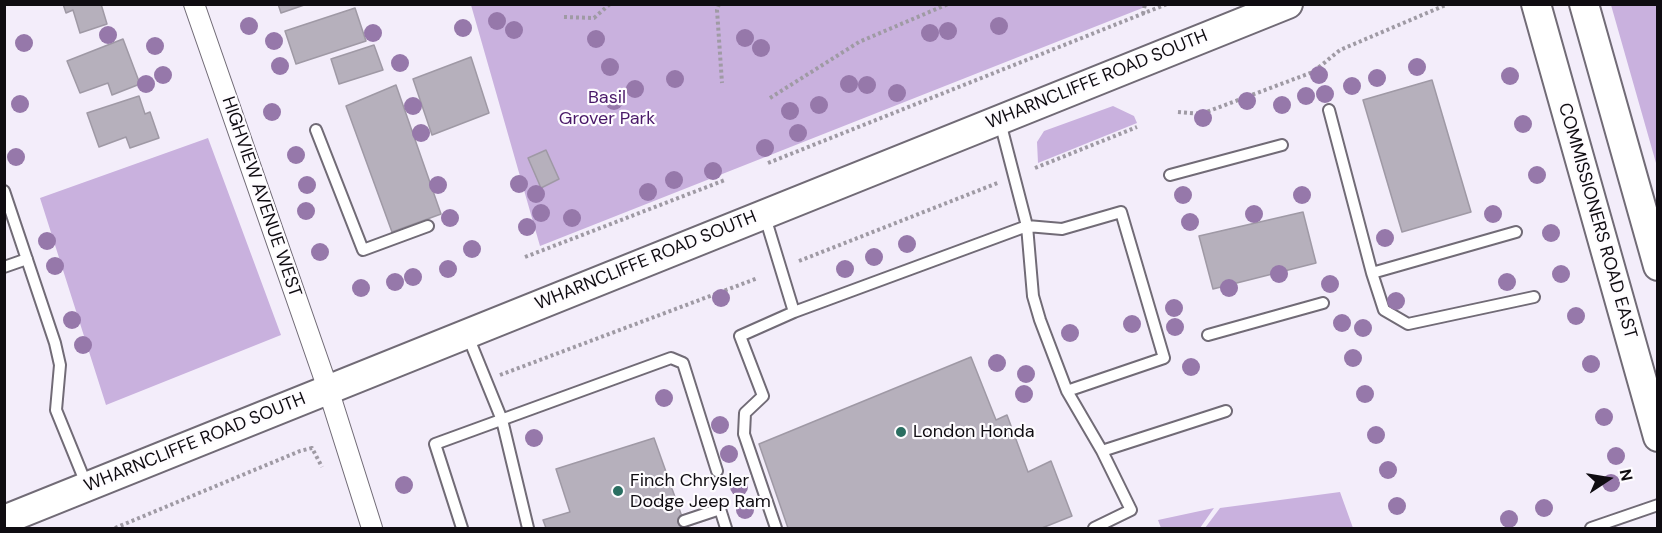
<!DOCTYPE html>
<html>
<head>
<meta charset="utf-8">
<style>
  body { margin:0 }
  #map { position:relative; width:1662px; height:533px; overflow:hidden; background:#f3edfa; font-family:"DM Sans",sans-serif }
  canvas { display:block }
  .frame { position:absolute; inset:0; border:6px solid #0f0c11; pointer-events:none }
  .north { position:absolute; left:1578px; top:449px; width:60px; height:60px; -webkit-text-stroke:4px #fefcff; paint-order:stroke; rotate:78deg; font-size:16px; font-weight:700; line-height:24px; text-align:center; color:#0f0c11 }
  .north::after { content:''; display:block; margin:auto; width:21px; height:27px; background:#0f0c11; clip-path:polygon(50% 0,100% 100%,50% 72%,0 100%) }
</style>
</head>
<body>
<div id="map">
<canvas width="1662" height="533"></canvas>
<div class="frame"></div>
<div class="north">N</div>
</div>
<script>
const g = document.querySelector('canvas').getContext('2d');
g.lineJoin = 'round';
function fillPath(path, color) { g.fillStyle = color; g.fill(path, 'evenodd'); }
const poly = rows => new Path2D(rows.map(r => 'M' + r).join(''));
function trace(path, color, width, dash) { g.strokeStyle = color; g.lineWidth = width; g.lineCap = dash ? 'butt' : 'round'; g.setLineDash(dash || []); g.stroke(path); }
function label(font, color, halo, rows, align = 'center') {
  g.font = font + ' "DM Sans",sans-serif'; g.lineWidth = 4.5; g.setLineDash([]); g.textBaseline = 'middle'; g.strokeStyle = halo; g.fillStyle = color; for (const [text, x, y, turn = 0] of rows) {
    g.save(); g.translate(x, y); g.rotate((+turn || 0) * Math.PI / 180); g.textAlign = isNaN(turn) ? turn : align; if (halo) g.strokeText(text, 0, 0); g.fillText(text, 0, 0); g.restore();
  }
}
const green = poly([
  [471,5,1150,5,540,246],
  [1611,5,1657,5,1657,170,1656,163],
  [1113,106,1134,116,1137,123,1038,163,1037,142,1044,131],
  [208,138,281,335,106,405,40,198],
  [1340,492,1353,528,1205,528,1220,508],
  [1214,508,1200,528,1161,528,1158,520]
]);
const building = poly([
  [63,4,101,4,107,24,80,33,73,10,66,13,63,4],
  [278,4,307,4,281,13,278,4],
  [355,8,366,41,296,64,285,31,355,8],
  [123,39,140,84,112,95,108,83,80,93,67,61,123,39],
  [374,45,383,70,339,84,331,59,374,45],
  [471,57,489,113,432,135,413,79,471,57],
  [1432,80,1471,212,1402,232,1363,100,1432,80],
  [396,85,441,214,392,232,346,106,396,85],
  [139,96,145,114,150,112,159,138,130,148,126,137,99,147,87,113,139,96],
  [546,150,559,179,541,188,528,158,546,150],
  [1303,212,1316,263,1213,289,1199,236,1303,212],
  [971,357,996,420,1007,415,1028,472,1051,461,1072,516,1042,528,788,528,759,444,971,357],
  [654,438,686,528,546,528,543,520,570,512,556,469,654,438]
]);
const path = poly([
  [719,4,717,10,722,83],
  [1143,14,1145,4],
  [564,17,594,18,610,4],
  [770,98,859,42,948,4],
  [1178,112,1201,114,1313,72,1340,50,1448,4],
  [768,163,1167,4],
  [1035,168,1137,127],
  [525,257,725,180],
  [799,261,1000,182],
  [500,375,758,278],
  [115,528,300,451,312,448,322,467]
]);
const service = poly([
  [1329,110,1372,273,1516,232],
  [1000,122,1027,226,1033,296,1040,320,1067,391,1102,451,1131,510,1094,528],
  [316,130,363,250,428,226],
  [1170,175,1282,145],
  [4,191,55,343,60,365,56,410,87,486],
  [765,217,794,312,740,336,763,396,745,413,744,434,776,528],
  [4,267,27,259],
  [1372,273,1384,310,1408,324,1534,297],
  [794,312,1027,226,1062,229,1121,212,1164,358,1067,391],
  [467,334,502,420,528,528],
  [1208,335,1323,303],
  [1102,451,1226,411],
  [684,521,720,509,726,528],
  [462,528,435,444,671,358,683,363,717,471],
  [1591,528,1658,505]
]);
const minor = poly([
  [194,4,328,389,372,528]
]);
const secondary = poly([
  [1536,4,1658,437],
  [1584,4,1658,266],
  [4,520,1288,4]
]);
const trees = [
  [497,21],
  [249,26],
  [999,26],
  [463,28],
  [514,30],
  [948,31],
  [373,33],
  [930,33],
  [108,35],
  [745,38],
  [596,39],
  [274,41],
  [24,43],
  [155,46],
  [761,48],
  [400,63],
  [280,66],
  [610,67],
  [1417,67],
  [163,75],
  [1319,75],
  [1510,76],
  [1377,78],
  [675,79],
  [146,84],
  [849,84],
  [867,85],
  [1352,86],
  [635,89],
  [897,93],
  [1325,94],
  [1306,96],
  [614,101],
  [1247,101],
  [20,104],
  [819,105],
  [1282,105],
  [413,106],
  [790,111],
  [272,112],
  [1203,118],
  [1523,124],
  [421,133],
  [798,133],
  [765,148],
  [296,155],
  [16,157],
  [713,171],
  [1537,175],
  [674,180],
  [519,184],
  [307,185],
  [438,185],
  [648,192],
  [536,194],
  [1183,195],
  [1302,195],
  [306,211],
  [541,213],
  [1254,214],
  [1493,214],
  [450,218],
  [572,218],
  [1190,222],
  [527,227],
  [1551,233],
  [1385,238],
  [47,241],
  [907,244],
  [472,249],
  [320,252],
  [874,257],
  [55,266],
  [448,269],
  [845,269],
  [1279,274],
  [1561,274],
  [413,277],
  [395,282],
  [1507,282],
  [1330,284],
  [361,288],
  [1229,288],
  [721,298],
  [1396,301],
  [1174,308],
  [1576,316],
  [72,320],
  [1342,323],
  [1132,324],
  [1175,327],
  [1363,328],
  [1070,333],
  [83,345],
  [1353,358],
  [997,363],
  [1591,364],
  [1191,367],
  [1026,374],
  [1024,394],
  [1365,394],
  [664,398],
  [1604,417],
  [720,425],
  [1376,435],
  [534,438],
  [729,454],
  [1616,456],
  [1388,470],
  [1611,483],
  [404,485],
  [739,487],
  [1397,506],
  [1544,508],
  [745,510],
  [1509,519]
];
const markers = [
  [901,432,6,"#2a6e61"],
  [618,491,6,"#2a6e61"]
];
const streetNames = [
  ["WHARNCLIFFE ROAD SOUTH",1097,80,-22],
  ["HIGHVIEW AVENUE WEST",261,197,71],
  ["COMMISSIONERS ROAD EAST",1597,221,74],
  ["WHARNCLIFFE ROAD SOUTH",646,261,-22],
  ["WHARNCLIFFE ROAD SOUTH",195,443,-22]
];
const parkNames = [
  ["Basil",607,98],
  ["Grover Park",607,119]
];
const poiNames = [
  ["London Honda",913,432],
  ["Finch Chrysler",630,481],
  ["Dodge Jeep Ram",630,502]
];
fillPath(green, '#c9b1de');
fillPath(building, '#b6b0bc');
trace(building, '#9f99a5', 1.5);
trace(service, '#716b76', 14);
trace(minor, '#716b76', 22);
trace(secondary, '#716b76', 32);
trace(path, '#9f9aa4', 4, [3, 3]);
trace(service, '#fff', 10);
trace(minor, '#fff', 20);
trace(secondary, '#fff', 28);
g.fillStyle = '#9678aa';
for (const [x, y] of trees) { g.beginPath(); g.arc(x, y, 9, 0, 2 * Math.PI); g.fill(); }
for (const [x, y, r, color] of markers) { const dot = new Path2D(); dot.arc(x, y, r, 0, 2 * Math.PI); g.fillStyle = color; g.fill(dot); trace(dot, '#fefcff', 2); }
label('18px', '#0f0c11', '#fefcff', streetNames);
label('18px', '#491868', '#fefcff', parkNames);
label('18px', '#0f0c11', '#fefcff', poiNames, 'left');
</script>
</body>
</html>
